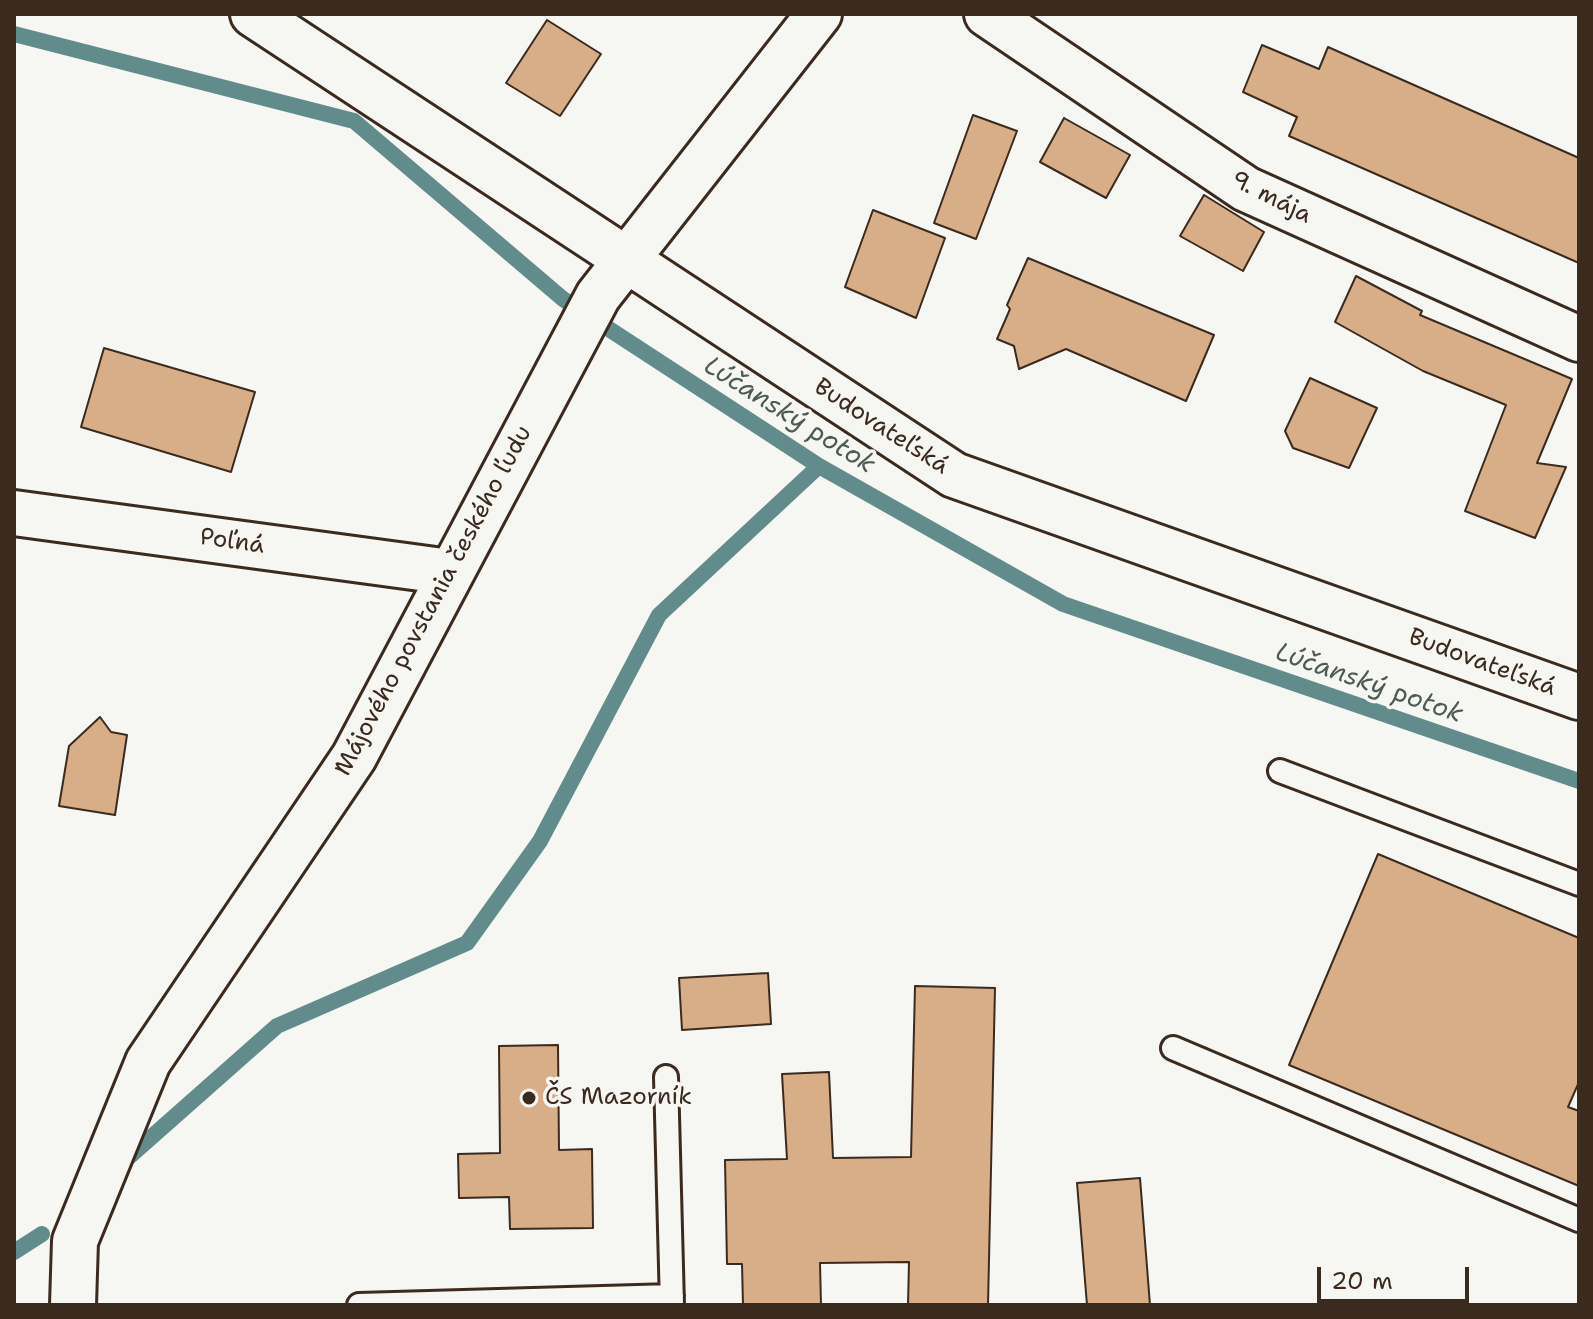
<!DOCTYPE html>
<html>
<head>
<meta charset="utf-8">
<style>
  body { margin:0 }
  #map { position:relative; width:1593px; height:1319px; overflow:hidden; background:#f6f6f2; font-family:"Shantell Sans",sans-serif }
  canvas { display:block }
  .frame { position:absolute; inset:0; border:16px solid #3b2a1e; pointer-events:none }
  .scale { position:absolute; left:1317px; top:1267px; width:152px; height:36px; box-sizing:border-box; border:4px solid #3b2a1e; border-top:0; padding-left:10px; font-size:24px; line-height:28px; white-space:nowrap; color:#3b2a1e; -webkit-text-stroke:6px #f6f6f2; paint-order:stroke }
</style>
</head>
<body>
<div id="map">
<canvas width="1593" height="1319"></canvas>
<div class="frame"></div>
<div class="scale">20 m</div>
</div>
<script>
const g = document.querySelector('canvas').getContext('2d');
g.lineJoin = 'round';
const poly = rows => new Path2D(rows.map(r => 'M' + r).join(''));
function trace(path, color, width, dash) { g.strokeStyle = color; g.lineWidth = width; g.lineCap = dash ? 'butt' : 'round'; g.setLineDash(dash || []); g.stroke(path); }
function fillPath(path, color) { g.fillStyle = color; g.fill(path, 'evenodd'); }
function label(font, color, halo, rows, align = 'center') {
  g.font = font + ' "Shantell Sans",sans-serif'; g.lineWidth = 7; g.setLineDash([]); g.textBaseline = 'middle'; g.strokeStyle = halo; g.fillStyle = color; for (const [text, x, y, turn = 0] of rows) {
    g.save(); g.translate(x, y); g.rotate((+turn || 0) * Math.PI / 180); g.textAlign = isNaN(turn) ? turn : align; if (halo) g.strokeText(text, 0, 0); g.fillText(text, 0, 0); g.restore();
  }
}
const stream = poly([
  [14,34,354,121,563,299,819,466,1063,604,1579,781],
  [121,1164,277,1026,467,943,540,841,659,615,819,466],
  [14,1252,42,1234]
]);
const building = poly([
  [547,20,601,54,560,116,506,83,547,20],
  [1262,45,1319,69,1328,47,1579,158,1579,263,1289,136,1297,117,1243,92,1262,45],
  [973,115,1017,131,976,239,934,223,973,115],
  [1064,118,1130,155,1106,198,1040,162,1064,118],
  [1204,195,1264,232,1243,271,1180,236,1204,195],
  [873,210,945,238,916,318,845,287,873,210],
  [1028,258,1214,335,1186,401,1066,349,1019,369,1014,346,997,339,1010,309,1007,305,1028,258],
  [1356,276,1422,311,1420,315,1572,379,1537,463,1566,467,1535,538,1465,511,1506,405,1423,371,1335,322,1356,276],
  [104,348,255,392,231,472,81,427,104,348],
  [1310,378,1377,408,1349,468,1293,448,1285,431,1310,378],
  [100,717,111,732,127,735,115,815,59,806,69,746,100,717],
  [1378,854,1579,938,1579,1082,1568,1107,1579,1111,1579,1186,1289,1065,1378,854],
  [768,973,771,1024,682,1030,679,978,768,973],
  [915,986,995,988,988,1305,908,1305,909,1262,820,1263,821,1305,743,1305,742,1264,727,1264,725,1160,787,1159,782,1074,829,1072,833,1158,911,1157,915,986],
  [558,1045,559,1150,592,1149,593,1228,510,1229,509,1197,459,1198,458,1154,500,1153,499,1046,558,1045],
  [1140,1178,1150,1305,1087,1305,1077,1183,1140,1178]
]);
const lane = poly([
  [1280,771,1579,884],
  [1173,1048,1579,1220],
  [666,1077,672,1305],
  [359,1305,672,1296]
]);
const street = poly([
  [253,14,954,475,1579,697],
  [987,14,1246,189,1579,339],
  [14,513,450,572],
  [73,1305,75,1241,148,1062,354,757,598,296,819,14]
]);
const markers = [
  [529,1098,8,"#3b2a1e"]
];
const streetNames = [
  ["9. mája",1271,198,27],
  ["Budovateľská",881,427,33],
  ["Poľná",232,542,8],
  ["Májového povstania českého ľudu",434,601,-62],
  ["Budovateľská",1482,663,20]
];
const poiNames = [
  ["ČS Mazorník",545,1098]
];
const waterNames = [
  ["Lúčanský potok",789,416,32],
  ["Lúčanský potok",1369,684,19]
];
trace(stream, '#628c8c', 16);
fillPath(building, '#d8ae89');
trace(building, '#3b2a1e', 2);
trace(lane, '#3b2a1e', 28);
trace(street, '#3b2a1e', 50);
trace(lane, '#f6f6f2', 22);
trace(street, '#f6f6f2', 44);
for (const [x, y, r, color] of markers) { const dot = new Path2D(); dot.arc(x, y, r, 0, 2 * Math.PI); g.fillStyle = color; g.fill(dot); trace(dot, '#f6f6f2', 3); }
label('24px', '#3b2a1e', '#f6f6f2', streetNames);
label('24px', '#3b2a1e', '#f6f6f2', poiNames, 'left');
label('italic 26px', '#4e5b55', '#f6f6f2', waterNames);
</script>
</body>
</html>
